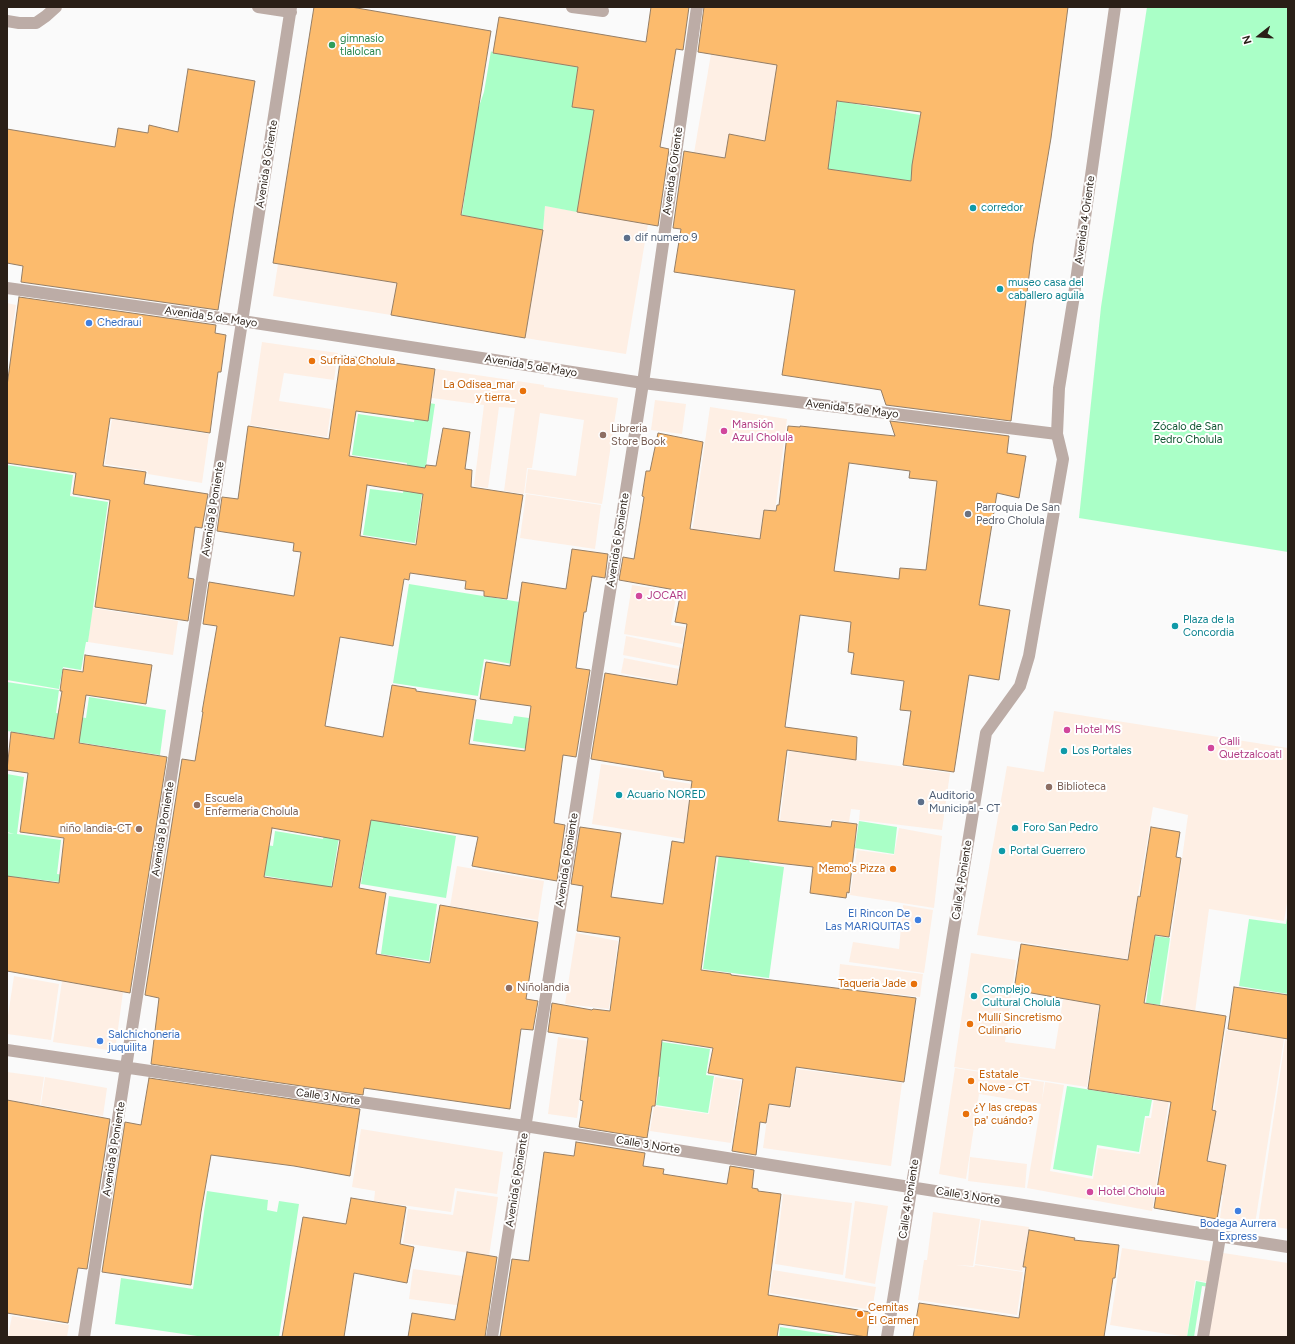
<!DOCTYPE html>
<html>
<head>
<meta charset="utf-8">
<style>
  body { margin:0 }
  #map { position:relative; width:1295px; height:1344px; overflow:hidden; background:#fafafa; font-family:Figtree,sans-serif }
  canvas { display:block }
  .frame { position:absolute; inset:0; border:8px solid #2a1f17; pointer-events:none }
  .north { position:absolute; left:1239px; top:16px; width:40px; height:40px; -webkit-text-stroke:3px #fff; paint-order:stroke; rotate:253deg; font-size:11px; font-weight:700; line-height:16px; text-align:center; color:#2a1f17 }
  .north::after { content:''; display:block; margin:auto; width:14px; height:18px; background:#2a1f17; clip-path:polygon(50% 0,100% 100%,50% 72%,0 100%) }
</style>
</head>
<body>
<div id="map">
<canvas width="1295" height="1344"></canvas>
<div class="frame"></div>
<div class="north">N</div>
</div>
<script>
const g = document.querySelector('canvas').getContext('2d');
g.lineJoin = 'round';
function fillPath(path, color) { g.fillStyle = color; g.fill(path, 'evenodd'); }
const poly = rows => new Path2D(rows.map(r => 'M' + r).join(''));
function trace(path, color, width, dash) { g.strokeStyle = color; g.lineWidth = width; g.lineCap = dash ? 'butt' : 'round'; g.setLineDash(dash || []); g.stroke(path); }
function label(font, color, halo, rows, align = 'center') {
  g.font = font + ' Figtree,sans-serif'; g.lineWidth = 4; g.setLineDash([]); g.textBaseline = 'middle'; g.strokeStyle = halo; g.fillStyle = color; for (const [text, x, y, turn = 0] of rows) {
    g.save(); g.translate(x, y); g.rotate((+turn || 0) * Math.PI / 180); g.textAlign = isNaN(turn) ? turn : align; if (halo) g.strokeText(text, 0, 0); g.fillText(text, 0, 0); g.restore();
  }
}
const built = poly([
  [740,26,783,33,765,140,730,134,725,158,694,153,711,54,735,58],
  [545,206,648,224,626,354,525,338,543,230],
  [278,264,397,283,391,315,273,296],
  [7,303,16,305,7,366],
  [262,342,338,353,334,380,284,373,279,401,331,409,327,437,250,425],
  [436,369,544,385,544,387,618,398,602,504,525,493,528,469,576,476,584,420,540,413,532,468,527,468,524,494,504,491,515,408,499,407,488,488,474,486,484,405,432,398],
  [655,400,686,404,682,434,651,430],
  [710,407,787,419,775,511,764,509,759,547,737,544,738,534,716,531,714,543,691,540],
  [112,419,209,434,202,483,148,474,148,471,105,464],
  [526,494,601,505,595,549,520,538],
  [632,585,677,592,671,625,685,627,682,644,624,634],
  [92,608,178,621,173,655,88,642],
  [626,636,682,648,679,666,623,655],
  [624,658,679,669,676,684,621,673],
  [1054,711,1288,748,1288,897,1284,921,1209,909,1195,1012,1162,1005,1188,815,1153,807,1127,959,977,935,1007,766,1044,772],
  [789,751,950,773,942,830,859,820,860,810,851,809,849,822,831,819,830,826,780,820],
  [601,764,661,773,660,779,692,784,684,839,592,824],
  [899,828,942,836,934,908,850,895,857,850,894,855],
  [457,866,544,881,538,920,450,906],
  [903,905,933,910,924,973,849,962,853,942,899,949],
  [576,933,618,941,609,1009,565,1004],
  [971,953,1016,960,1005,1042,1055,1049,1063,999,1099,1005,1087,1087,954,1067],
  [840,964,923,974,920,997,838,987],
  [14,976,59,984,51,1040,7,1034,7,1022],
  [62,981,123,992,115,1051,53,1042],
  [1226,1030,1284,1039,1255,1224,1220,1218,1223,1195,1206,1192,1207,1183,1224,1186,1227,1166,1206,1163],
  [558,1037,587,1041,577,1118,548,1114],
  [1285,1040,1288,1041,1288,1229,1258,1224],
  [955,1068,1044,1082,1042,1101,1045,1082,1064,1085,1050,1171,1093,1179,1098,1148,1140,1154,1146,1118,1151,1118,1154,1098,1169,1100,1152,1211,1027,1188,1041,1104,979,1094,966,1179,939,1174],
  [797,1069,902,1083,891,1166,763,1148,769,1105,791,1108],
  [7,1072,44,1077,40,1105,7,1100],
  [45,1077,107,1088,103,1116,41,1105],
  [715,1077,741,1081,731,1143,650,1131,654,1106,709,1114],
  [361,1129,503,1152,497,1194,455,1188,451,1212,374,1201,375,1191,352,1187],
  [970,1157,1027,1164,1025,1188,968,1181],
  [457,1191,498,1197,489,1256,403,1243,408,1209,453,1215],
  [783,1194,852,1203,843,1275,775,1264],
  [855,1201,888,1206,875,1284,845,1278],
  [933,1212,980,1219,973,1266,956,1265,974,1267,975,1265,1023,1272,1017,1315,918,1300,924,1260,927,1260],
  [981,1220,1029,1227,1022,1271,975,1264],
  [1122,1248,1214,1262,1211,1283,1195,1280,1187,1337,1110,1325],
  [1217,1252,1288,1263,1288,1337,1204,1337],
  [413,1269,484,1279,480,1308,409,1299],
  [773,1270,876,1287,872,1310,770,1293],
  [12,1316,69,1325,67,1337,8,1336]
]);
const green = poly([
  [1147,7,1288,7,1288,552,1079,518,1101,307],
  [491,51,493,53,578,67,572,107,594,110,577,212,545,206,543,230,462,215,476,115,484,92],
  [838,101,920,115,911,181,827,169],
  [417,401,435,404,415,543,363,535,370,489,403,493,407,463,352,455,358,414,414,422],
  [7,465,73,475,70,496,108,502,88,642,86,642,81,670,63,667,59,689,7,680],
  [409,584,520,602,512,664,484,659,478,696,393,683],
  [7,682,59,690,56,713,86,718,89,697,166,710,160,755,7,731],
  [514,716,529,718,528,729,538,731,535,750,473,741,476,719,512,724],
  [7,774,24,777,17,834,61,840,57,874,102,880,78,884,7,876,7,833,14,834,7,832],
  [403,810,400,826,456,836,446,898,361,884,368,839,320,831],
  [859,821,897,827,894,854,855,848],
  [275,831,323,839,324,835,339,837,327,912,292,907,296,881,261,875,266,845,273,846],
  [719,854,748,859,750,862,784,867,769,978,703,969],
  [389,896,437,904,429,961,381,954],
  [1288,912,1288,994,1239,986,1249,919,1286,924],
  [1155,936,1170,938,1160,1005,1146,1003],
  [662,1042,710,1049,706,1075,714,1076,708,1113,656,1105,660,1077,657,1076],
  [1067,1086,1152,1100,1149,1116,1145,1116,1139,1152,1097,1145,1092,1176,1053,1169],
  [207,1191,268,1200,267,1210,277,1212,279,1201,299,1204,279,1337,204,1337,115,1324,121,1278,193,1289],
  [1196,1281,1211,1284,1210,1287,1202,1286,1194,1337,1187,1337],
  [780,1327,838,1336,837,1337,779,1337]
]);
const building = poly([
  [314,7,351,7,491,31,461,215,543,230,525,338,391,315,397,283,273,263,314,7],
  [651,7,689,7,683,50,676,49,660,147,669,149,658,226,577,212,594,110,572,107,578,67,493,53,499,17,646,42,651,7],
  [704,7,1068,7,1051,138,1033,244,1011,421,886,405,881,390,782,375,795,290,674,272,681,229,673,228,684,151,725,158,729,134,765,141,777,65,698,52,704,7],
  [837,101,921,112,912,165,911,181,828,169,837,101],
  [188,69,255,81,234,208,218,310,21,282,23,266,7,263,7,129,115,147,118,128,148,133,149,125,178,132,188,69],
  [19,297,216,325,215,333,226,335,221,372,218,372,210,433,110,418,103,466,146,472,144,484,208,494,202,528,195,527,188,578,194,579,188,621,95,607,110,500,73,494,76,473,7,463,7,386,19,297],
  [341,355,435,369,428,421,356,411,349,456,425,468,426,465,436,466,443,428,470,432,465,469,472,470,471,487,523,495,507,599,484,596,484,591,465,589,466,581,410,573,409,580,404,579,393,646,340,637,325,726,383,737,392,685,416,689,416,691,476,700,469,744,525,751,531,706,480,699,486,662,510,666,522,582,566,589,572,549,608,554,605,578,592,576,586,612,584,612,576,668,590,670,576,757,563,755,554,823,565,825,557,881,472,866,478,837,371,820,359,888,386,893,376,954,430,963,440,905,538,922,526,999,538,1001,533,1030,521,1029,510,1109,364,1088,363,1095,151,1064,159,998,145,995,182,759,195,761,203,712,202,712,217,626,203,624,209,582,294,596,301,552,293,551,294,543,217,531,222,497,238,499,248,426,329,439,341,355],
  [367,485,423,494,416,545,360,536,367,485],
  [272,828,340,840,332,887,264,877,272,828],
  [890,421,1009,436,1007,453,1026,456,1019,498,997,493,979,605,1010,610,999,680,969,675,954,772,903,765,911,711,900,710,904,681,851,674,854,653,848,652,851,622,800,615,785,727,857,737,856,760,787,750,778,821,831,827,832,821,857,824,849,893,847,892,846,898,810,893,813,867,716,856,701,970,731,974,731,975,916,998,904,1082,796,1067,790,1107,769,1104,766,1123,760,1122,756,1155,732,1151,743,1079,708,1073,713,1048,662,1040,655,1106,652,1106,647,1138,579,1127,583,1101,580,1100,588,1038,548,1032,552,1003,592,1010,593,1009,610,1011,620,937,577,931,583,886,571,884,580,827,621,833,611,897,663,904,672,841,684,843,692,781,664,777,663,771,591,759,605,673,677,685,687,624,675,622,681,591,619,580,623,557,634,559,644,497,642,496,646,471,650,471,658,433,703,442,690,529,760,539,764,510,776,511,777,505,779,505,788,426,800,427,800,426,895,436,890,421],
  [849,463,910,471,909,478,937,481,926,570,900,568,899,579,834,571,849,463],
  [85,655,152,665,146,704,86,695,79,743,167,757,130,993,7,971,7,876,59,883,64,838,20,832,28,773,7,770,11,732,54,739,62,691,60,691,63,669,83,672,85,655],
  [1151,827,1180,832,1176,857,1181,858,1169,937,1155,935,1144,1003,1226,1016,1212,1110,1216,1111,1207,1161,1226,1165,1217,1219,1154,1208,1171,1102,1088,1089,1100,1005,1014,990,1021,944,1128,960,1138,896,1140,897,1151,827],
  [1234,987,1288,995,1288,1039,1228,1029,1234,987],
  [149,1078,360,1109,350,1176,294,1166,211,1155,201,1212,191,1285,102,1272,125,1122,141,1125,149,1078],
  [7,1100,110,1119,87,1269,78,1268,68,1323,7,1313,7,1100],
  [576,1142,645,1153,643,1166,664,1169,663,1174,727,1184,730,1166,754,1170,752,1188,758,1189,758,1191,781,1194,768,1295,870,1312,867,1337,779,1324,777,1337,500,1337,512,1259,529,1261,544,1152,574,1156,576,1142],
  [351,1198,406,1207,400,1244,414,1247,407,1283,354,1273,344,1337,282,1337,303,1217,346,1224,351,1198],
  [1029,1230,1075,1238,1074,1240,1119,1245,1115,1278,1113,1278,1104,1337,913,1337,919,1303,1019,1318,1026,1267,1023,1267,1029,1230],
  [467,1252,497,1257,485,1337,408,1337,412,1313,455,1320,467,1252]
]);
const service = poly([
  [1203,1337,1220,1237]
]);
const minor = poly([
  [258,7,291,12],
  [572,7,603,11],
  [7,21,19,23,36,23,46,16,56,7],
  [7,1050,525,1126,1288,1247],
  [84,1337,291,7],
  [492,1337,643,383,697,7],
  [887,1337,986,733,1020,686,1029,656,1063,459,1057,434]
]);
const tertiary = poly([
  [7,288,242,321,643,383,1057,434,1059,388,1073,302,1115,7]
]);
const markers = [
  [332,45,4,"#2e9e5b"],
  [973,208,4,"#0f9aa8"],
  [627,238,4,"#5c6f8a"],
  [1000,289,4,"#0f9aa8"],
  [89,323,4,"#3f7fe0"],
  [312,361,4,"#e8710a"],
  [523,391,4,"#e8710a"],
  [724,431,4,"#d1479c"],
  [603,435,4,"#8d6e63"],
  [968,514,4,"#6b7280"],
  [639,596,4,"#d1479c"],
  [1175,626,4,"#0f9aa8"],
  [1067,730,4,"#d1479c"],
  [1211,748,4,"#d1479c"],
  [1064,751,4,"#0f9aa8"],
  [1049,787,4,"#8d6e63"],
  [619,795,4,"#0f9aa8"],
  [921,802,4,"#5c6f8a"],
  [197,805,4,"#8d6e63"],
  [1015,828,4,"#0f9aa8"],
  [139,829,4,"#8d6e63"],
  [1002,851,4,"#0f9aa8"],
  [893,869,4,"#e8710a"],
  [918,920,4,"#3f7fe0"],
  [914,984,4,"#e8710a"],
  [509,988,4,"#8d6e63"],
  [974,996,4,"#0f9aa8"],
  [970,1024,4,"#e8710a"],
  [100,1041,4,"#3f7fe0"],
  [971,1081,4,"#e8710a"],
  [966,1114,4,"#e8710a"],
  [1090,1192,4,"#d1479c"],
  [1238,1211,4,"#3f7fe0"],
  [860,1314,4,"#e8710a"]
];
const leisureNames = [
  ["gimnasio",340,39],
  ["tlalolcan",340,52]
];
const streetNames = [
  ["Avenida 8 Oriente",267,164,-81],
  ["Avenida 6 Oriente",673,171,-82],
  ["Avenida 4 Oriente",1085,220,-82],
  ["Avenida 5 de Mayo",211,317,8],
  ["Avenida 5 de Mayo",531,366,9],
  ["Avenida 5 de Mayo",852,409,7],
  ["Avenida 8 Poniente",213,509,-81],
  ["Avenida 6 Poniente",618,540,-81],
  ["Avenida 8 Poniente",163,829,-81],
  ["Avenida 6 Poniente",567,860,-81],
  ["Calle 4 Poniente",962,880,-81],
  ["Calle 3 Norte",328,1097,8],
  ["Calle 3 Norte",648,1145,9],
  ["Avenida 8 Poniente",114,1149,-81],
  ["Avenida 6 Poniente",517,1180,-81],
  ["Calle 3 Norte",968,1196,9],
  ["Calle 4 Poniente",909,1199,-81]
];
const cultureNames = [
  ["corredor",981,208],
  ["museo casa del",1008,283],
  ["caballero aguila",1008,296],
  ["Plaza de la",1183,620],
  ["Concordia",1183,633],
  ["Los Portales",1072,751],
  ["Acuario NORED",627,795],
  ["Foro San Pedro",1023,828],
  ["Portal Guerrero",1010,851],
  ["Complejo",982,990],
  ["Cultural Cholula",982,1003]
];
const serviceNames = [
  ["dif numero 9",635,238],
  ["Auditorio",929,796],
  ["Municipal - CT",929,809]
];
const shopNames = [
  ["Chedraui",97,323],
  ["El Rincon De",910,914,"right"],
  ["Las MARIQUITAS",910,927,"right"],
  ["Salchichoneria",108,1035],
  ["juquilita",108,1048],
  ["Bodega Aurrera",1238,1224,"center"],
  ["Express",1238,1237,"center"]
];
const foodNames = [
  ["Sufrida Cholula",320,361],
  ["La Odisea_mar",515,385,"right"],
  ["y tierra_",515,398,"right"],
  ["Memo's Pizza",885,869,"right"],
  ["Taqueria Jade",906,984,"right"],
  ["Mullí Sincretismo",978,1018],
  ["Culinario",978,1031],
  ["Estatale",979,1075],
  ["Nove - CT",979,1088],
  ["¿Y las crepas",974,1108],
  ["pa' cuándo?",974,1121],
  ["Cemitas",868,1308],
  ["El Carmen",868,1321]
];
const hotelNames = [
  ["Mansión",732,425],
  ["Azul Cholula",732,438],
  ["JOCARI",647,596],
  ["Hotel MS",1075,730],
  ["Calli",1219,742],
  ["Quetzalcoatl",1219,755],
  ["Hotel Cholula",1098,1192]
];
const parkNames = [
  ["Zócalo de San",1188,427],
  ["Pedro Cholula",1188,440]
];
const educationNames = [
  ["Libreria",611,429],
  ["Store Book",611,442],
  ["Biblioteca",1057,787],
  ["Escuela",205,799],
  ["Enfermeria Cholula",205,812],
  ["niño landia-CT",131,829,"right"],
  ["Niñolandia",517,988]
];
const worshipNames = [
  ["Parroquia De San",976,508],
  ["Pedro Cholula",976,521]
];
fillPath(built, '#feefe4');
fillPath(green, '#aaffc7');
fillPath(building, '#fcbb6d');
trace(building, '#957e66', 1);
trace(service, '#bcaca6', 12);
trace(minor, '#bcaca6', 12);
trace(tertiary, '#bcaca6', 12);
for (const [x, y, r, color] of markers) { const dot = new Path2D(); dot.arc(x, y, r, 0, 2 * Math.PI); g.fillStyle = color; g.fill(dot); trace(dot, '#fff', 1.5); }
label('11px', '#27864d', '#fff', leisureNames, 'left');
label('11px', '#2a1f17', '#fff', streetNames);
label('11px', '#0d838f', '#fff', cultureNames, 'left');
label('11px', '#4e5e75', '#fff', serviceNames, 'left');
label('11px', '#366cbe', '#fff', shopNames, 'left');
label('11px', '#c56008', '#fff', foodNames, 'left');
label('11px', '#b23c85', '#fff', hotelNames, 'left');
label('11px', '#115632', '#fff', parkNames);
label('11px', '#785e54', '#fff', educationNames, 'left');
label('11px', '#5b616d', '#fff', worshipNames, 'left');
</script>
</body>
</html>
